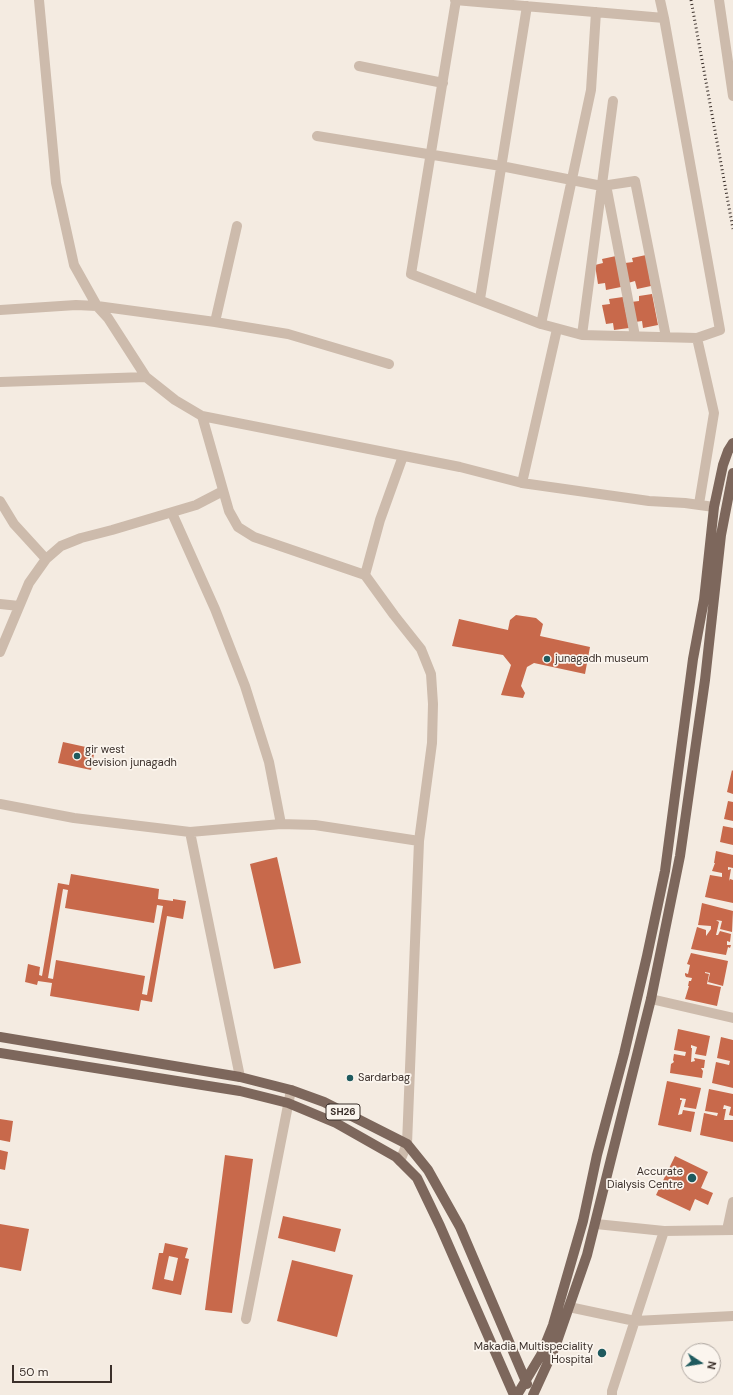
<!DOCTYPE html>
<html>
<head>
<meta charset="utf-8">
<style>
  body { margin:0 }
  #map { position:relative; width:733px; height:1395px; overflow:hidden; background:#f4ebe1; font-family:"DM Sans",sans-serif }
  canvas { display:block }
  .north { position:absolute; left:681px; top:1343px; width:40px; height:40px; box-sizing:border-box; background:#fbf5ee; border:1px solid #aea6a0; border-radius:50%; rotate:102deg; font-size:11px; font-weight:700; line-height:16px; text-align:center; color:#3b302b }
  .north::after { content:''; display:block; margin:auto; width:14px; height:18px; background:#1f5a5e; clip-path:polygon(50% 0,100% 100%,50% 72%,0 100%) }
  .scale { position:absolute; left:12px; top:1365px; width:100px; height:18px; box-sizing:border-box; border:2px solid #3b302b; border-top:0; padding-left:5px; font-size:12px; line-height:14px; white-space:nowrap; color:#3b302b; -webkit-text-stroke:3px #fbf5ee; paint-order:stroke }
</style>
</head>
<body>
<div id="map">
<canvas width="733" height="1395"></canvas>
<div class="north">N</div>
<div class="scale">50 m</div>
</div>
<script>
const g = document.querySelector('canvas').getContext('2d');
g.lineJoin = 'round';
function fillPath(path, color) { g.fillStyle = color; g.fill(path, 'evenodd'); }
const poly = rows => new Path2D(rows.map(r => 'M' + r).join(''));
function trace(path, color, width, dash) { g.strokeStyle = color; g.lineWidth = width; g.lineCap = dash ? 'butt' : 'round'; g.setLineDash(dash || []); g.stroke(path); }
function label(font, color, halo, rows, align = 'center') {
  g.font = font + ' "DM Sans",sans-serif'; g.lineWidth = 3.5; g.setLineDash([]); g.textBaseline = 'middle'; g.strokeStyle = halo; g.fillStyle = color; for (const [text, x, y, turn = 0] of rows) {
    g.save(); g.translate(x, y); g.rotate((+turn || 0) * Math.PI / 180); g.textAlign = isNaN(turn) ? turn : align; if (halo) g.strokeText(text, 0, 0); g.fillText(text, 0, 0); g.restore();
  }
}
const building = poly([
  [646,255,651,286,637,289,635,281,628,283,625,263,633,262,632,258],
  [616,256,621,287,606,290,605,283,598,284,595,265,603,263,602,259],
  [652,294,658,325,643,328,642,321,635,322,631,302,639,301,639,296],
  [623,297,629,328,614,330,613,323,606,324,602,305,610,304,609,299],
  [516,615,536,618,543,624,540,636,590,647,585,674,534,663,527,667,521,686,525,693,523,698,501,695,511,665,503,655,452,646,459,619,508,630,510,620],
  [63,742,95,749,91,770,58,763],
  [732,770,733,771,733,794,727,792],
  [728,801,733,802,733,821,724,819],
  [723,826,733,828,733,845,720,842],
  [716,851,733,855,733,868,728,867,728,870,731,869,729,881,730,879,733,880,733,903,705,897,710,875,722,877,722,873,712,871,715,863,714,863],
  [277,857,301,963,274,969,250,864],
  [71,874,159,889,158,899,173,901,173,899,186,901,183,919,167,916,152,1002,141,1000,139,1011,50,996,52,983,38,981,37,985,25,982,28,964,40,967,39,975,42,976,58,883,69,885],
  [63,889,68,890,65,908,154,923,157,905,163,906,147,995,142,994,145,976,56,960,53,979,48,978],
  [702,903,733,911,732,932,720,929,722,921,716,920,719,922,716,935,718,935,720,931,731,934,730,942,727,941,727,945,731,945,730,948,728,947,726,955,691,949,697,927,706,930,706,936,711,929,711,926,698,925],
  [691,953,728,961,723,986,708,982,710,973,705,972,705,973,709,974,707,984,721,987,717,1006,685,999,689,986,688,986,689,981,691,981,692,978,686,977,685,975,685,973,688,974,690,965,687,964],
  [678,1029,710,1036,706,1056,695,1054,697,1047,691,1045,691,1048,692,1048,691,1062,695,1061,694,1058,705,1060,704,1068,701,1068,703,1071,702,1078,670,1073,671,1064,674,1062,673,1060,674,1054,685,1056,686,1052,674,1050],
  [721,1037,733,1040,733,1088,712,1083,716,1062,729,1065,730,1061,717,1058],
  [667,1081,701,1088,696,1109,684,1107,686,1099,680,1098,680,1100,682,1100,678,1115,682,1114,683,1110,695,1112,691,1132,658,1125],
  [709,1089,733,1094,733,1116,729,1115,731,1107,724,1105,723,1109,726,1109,724,1120,733,1120,733,1142,700,1135,704,1113,717,1116,718,1113,705,1111],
  [0,1119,13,1121,10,1142,0,1140],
  [0,1150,8,1152,5,1170,0,1169],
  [225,1155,253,1159,232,1313,205,1310],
  [675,1156,708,1172,701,1188,713,1193,708,1205,695,1199,690,1211,656,1195],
  [283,1216,341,1229,335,1252,278,1238],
  [0,1224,29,1229,21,1271,0,1267],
  [165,1243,188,1248,185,1258,189,1259,181,1295,152,1289,159,1253,163,1253],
  [169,1256,178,1258,173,1281,164,1279],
  [292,1260,353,1275,337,1337,277,1321]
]);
const minor = poly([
  [39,0,56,183,74,265,97,306,215,322,288,334,389,364],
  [455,0,664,18],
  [456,0,411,274,541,324,582,335,697,338,720,330,664,18,660,0],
  [719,0,733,96],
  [359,66,443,83],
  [317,136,501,166,602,186,635,181,666,337],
  [606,185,635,336],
  [480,299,527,6],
  [0,310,76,305,97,306,108,318,146,377,175,400,202,416,460,467,522,483,649,501,685,503,714,507],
  [215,322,237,226],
  [541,324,591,90,596,12],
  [582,335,613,101],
  [697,338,714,413,699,504],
  [0,382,146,377],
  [202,416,229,511,238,527,254,537,365,575],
  [522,483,557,329],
  [0,501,14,524,46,559],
  [172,513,215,609,245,686,269,762,281,824],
  [0,604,19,606],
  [0,652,29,583,46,559,61,546,81,538,112,530,196,505,223,491],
  [0,804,74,818,190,832,281,824,315,825,419,841],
  [190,832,240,1077],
  [651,999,733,1018],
  [400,1161,407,1144,419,841,432,743,433,704,431,674,421,649,394,615,365,575,380,520,403,456],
  [596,1224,664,1231,733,1230],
  [727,1230,733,1202],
  [569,1307,635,1321,733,1316],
  [246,1319,291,1090],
  [612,1395,612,1391,664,1231]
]);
const major = poly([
  [0,1037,240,1077,291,1090,324,1102,407,1144,428,1170,460,1227,527,1384],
  [0,1053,240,1091,288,1103,336,1123,396,1157,417,1178,440,1226,514,1395],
  [517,1395,541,1355,553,1325,583,1221,597,1155,624,1054,647,956,665,871,693,659,704,600,714,507,723,465,728,451,733,443],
  [533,1395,555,1347,587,1255,651,999,680,856,705,680,721,535,733,473]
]);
const rail = poly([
  [691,0,733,229]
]);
const markers = [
  [547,659,4,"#1f5a5e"],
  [77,756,4,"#1f5a5e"],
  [350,1078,4,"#1f5a5e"],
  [692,1178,5,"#1f5a5e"],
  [602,1353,5,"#1f5a5e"]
];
const shields = [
  [343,1112,34]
];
const shieldNames = [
  ["SH26",343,1112]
];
const poiNames = [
  ["junagadh museum",555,659],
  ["gir west",85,750],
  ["devision junagadh",85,763],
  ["Sardarbag",358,1078],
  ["Accurate",683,1172,"right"],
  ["Dialysis Centre",683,1185,"right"],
  ["Makadia Multispeciality",593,1347,"right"],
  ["Hospital",593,1360,"right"]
];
fillPath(building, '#c8694b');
trace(minor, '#cdbbac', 10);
trace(major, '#7d675c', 10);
trace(rail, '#3b302b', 3, [1, 3]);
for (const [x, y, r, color] of markers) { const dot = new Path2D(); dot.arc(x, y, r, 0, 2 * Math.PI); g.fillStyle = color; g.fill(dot); trace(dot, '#fbf5ee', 1.5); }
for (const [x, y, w] of shields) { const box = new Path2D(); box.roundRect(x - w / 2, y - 8, w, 16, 3); g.fillStyle = '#fbf5ee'; g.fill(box); trace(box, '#3b302b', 1); }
label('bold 10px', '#3b302b', null, shieldNames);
label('11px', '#3b302b', '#fbf5ee', poiNames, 'left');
</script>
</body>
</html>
